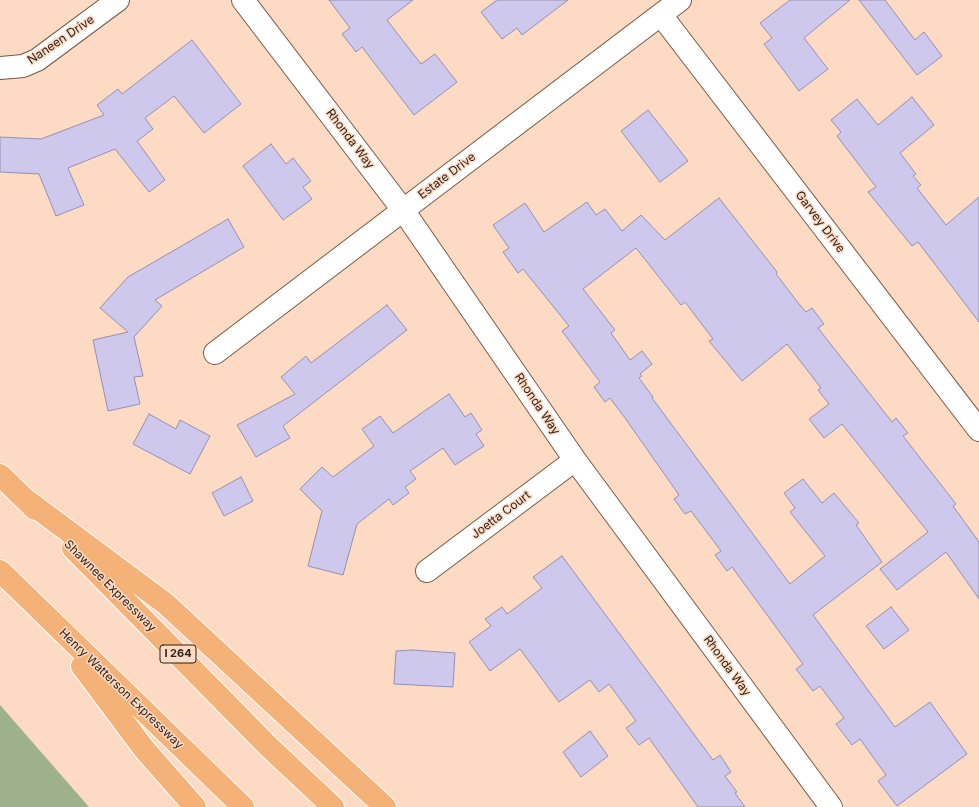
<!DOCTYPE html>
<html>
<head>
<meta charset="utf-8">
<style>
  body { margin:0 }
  canvas { display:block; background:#fddac3 }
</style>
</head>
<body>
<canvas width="979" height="807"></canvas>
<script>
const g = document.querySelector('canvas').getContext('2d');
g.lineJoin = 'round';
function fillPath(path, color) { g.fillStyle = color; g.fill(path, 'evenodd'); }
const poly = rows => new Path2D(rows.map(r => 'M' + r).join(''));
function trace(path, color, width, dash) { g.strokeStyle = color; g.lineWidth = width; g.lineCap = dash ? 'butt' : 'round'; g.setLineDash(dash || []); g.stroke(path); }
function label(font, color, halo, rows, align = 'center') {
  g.font = font + ' Inter,sans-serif'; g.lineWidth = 3; g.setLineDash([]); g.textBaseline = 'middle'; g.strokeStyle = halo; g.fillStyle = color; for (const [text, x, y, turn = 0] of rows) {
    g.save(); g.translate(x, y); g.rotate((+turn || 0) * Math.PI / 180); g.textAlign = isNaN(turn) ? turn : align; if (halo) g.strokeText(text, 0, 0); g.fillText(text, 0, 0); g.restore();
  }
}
const forest = poly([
  [0,705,89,807,0,807]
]);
const building = poly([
  [329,0,413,0,387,20,421,64,435,54,457,82,414,115,362,47,356,52,342,34,350,28,329,0],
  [497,0,568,0,522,35,517,28,502,39,481,12,497,0],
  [790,0,850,0,804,38,828,69,799,91,764,44,772,38,760,23,790,0],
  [859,0,885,0,915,40,924,32,942,56,917,75,859,0],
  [192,40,241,104,204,133,174,96,145,118,153,129,137,141,165,180,149,192,115,149,68,168,84,205,56,216,39,174,0,172,0,137,41,139,104,115,97,105,118,89,122,94,192,40],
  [912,97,934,125,900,153,916,174,913,176,921,185,917,188,946,225,979,197,979,322,918,242,912,246,868,192,876,187,837,136,841,132,831,120,857,99,878,125,912,97],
  [648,110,688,161,660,182,621,131,648,110],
  [271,144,286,164,293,158,311,181,303,187,312,199,283,220,243,166,271,144],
  [719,198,777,272,776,274,799,304,806,312,812,308,824,324,818,328,892,422,896,418,908,433,903,436,956,504,953,506,979,542,979,599,946,552,897,590,880,569,928,532,842,424,824,438,809,419,829,404,818,390,821,388,787,344,742,381,709,341,713,339,685,302,681,305,636,248,583,289,615,330,611,333,630,360,642,351,652,364,640,374,642,376,639,378,653,397,652,398,790,584,825,556,790,512,795,508,784,493,803,479,822,503,834,493,859,523,856,525,882,562,813,615,895,727,930,702,967,754,897,806,878,781,886,775,860,739,852,745,836,724,844,718,820,686,813,691,796,669,803,664,732,567,727,571,715,555,721,551,691,511,685,514,674,499,679,495,625,418,610,398,605,402,594,387,600,382,562,331,569,326,523,269,518,273,503,252,509,248,493,225,525,203,544,232,587,202,596,215,605,209,622,231,641,215,665,240,719,198],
  [228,219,244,247,155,300,162,306,134,337,143,376,134,377,140,404,108,411,93,340,128,332,100,308,128,277,228,219],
  [387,305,407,330,283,426,290,438,256,457,237,425,295,394,281,377,306,356,311,363,387,305],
  [449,394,465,417,471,413,482,430,476,434,484,446,455,465,443,448,410,471,416,479,405,487,409,493,393,505,389,499,357,524,343,575,308,566,322,511,300,489,322,467,333,477,374,446,362,429,380,416,393,433,449,394],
  [149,414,176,429,180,420,210,436,190,474,133,444,149,414],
  [241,477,253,501,224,516,212,493,241,477],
  [562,556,713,760,720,755,731,772,725,776,737,792,735,793,745,807,698,807,649,738,639,745,626,728,636,721,609,684,599,692,590,680,559,702,520,649,490,671,469,642,491,626,485,619,502,607,507,614,542,588,533,577,562,556],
  [891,607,909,630,884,649,866,626,891,607],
  [412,650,455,653,453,687,394,684,396,651,412,650],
  [590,731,608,756,581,777,563,752,590,731]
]);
const minor = poly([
  [243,0,403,210,575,460,831,807],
  [661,15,979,430],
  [0,68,23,66,37,60,118,0],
  [215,353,680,0],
  [427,571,575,460]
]);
const highway = poly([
  [0,475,35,509],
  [25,499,166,604,385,807],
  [73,548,268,746,333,807],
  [0,571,243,807],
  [82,666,144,749,195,807]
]);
const shields = [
  [178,654,36]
];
const shieldNames = [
  ["I 264",178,654]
];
const streetNames = [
  ["Naneen Drive",61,40,-34],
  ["Rhonda Way",350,139,53],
  ["Estate Drive",447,176,-37],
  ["Garvey Drive",820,222,53],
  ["Rhonda Way",537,404,56],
  ["Joetta Court",501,515,-37],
  ["Shawnee Expressway",110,586,45],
  ["Rhonda Way",727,666,54],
  ["Henry Watterson Expressway",121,689,44]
];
fillPath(forest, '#9db28c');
fillPath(building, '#cec8ec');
trace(building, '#958fb1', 1);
trace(minor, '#765945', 24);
trace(highway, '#fff', 24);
trace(minor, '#fff', 22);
trace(highway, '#f4b278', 22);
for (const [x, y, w] of shields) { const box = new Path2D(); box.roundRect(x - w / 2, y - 9, w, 18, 3); g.fillStyle = '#fddac3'; g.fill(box); trace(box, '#2b1f16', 1); }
label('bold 11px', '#2b1f16', null, shieldNames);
label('12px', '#2b1f16', '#fddac3', streetNames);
</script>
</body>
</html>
